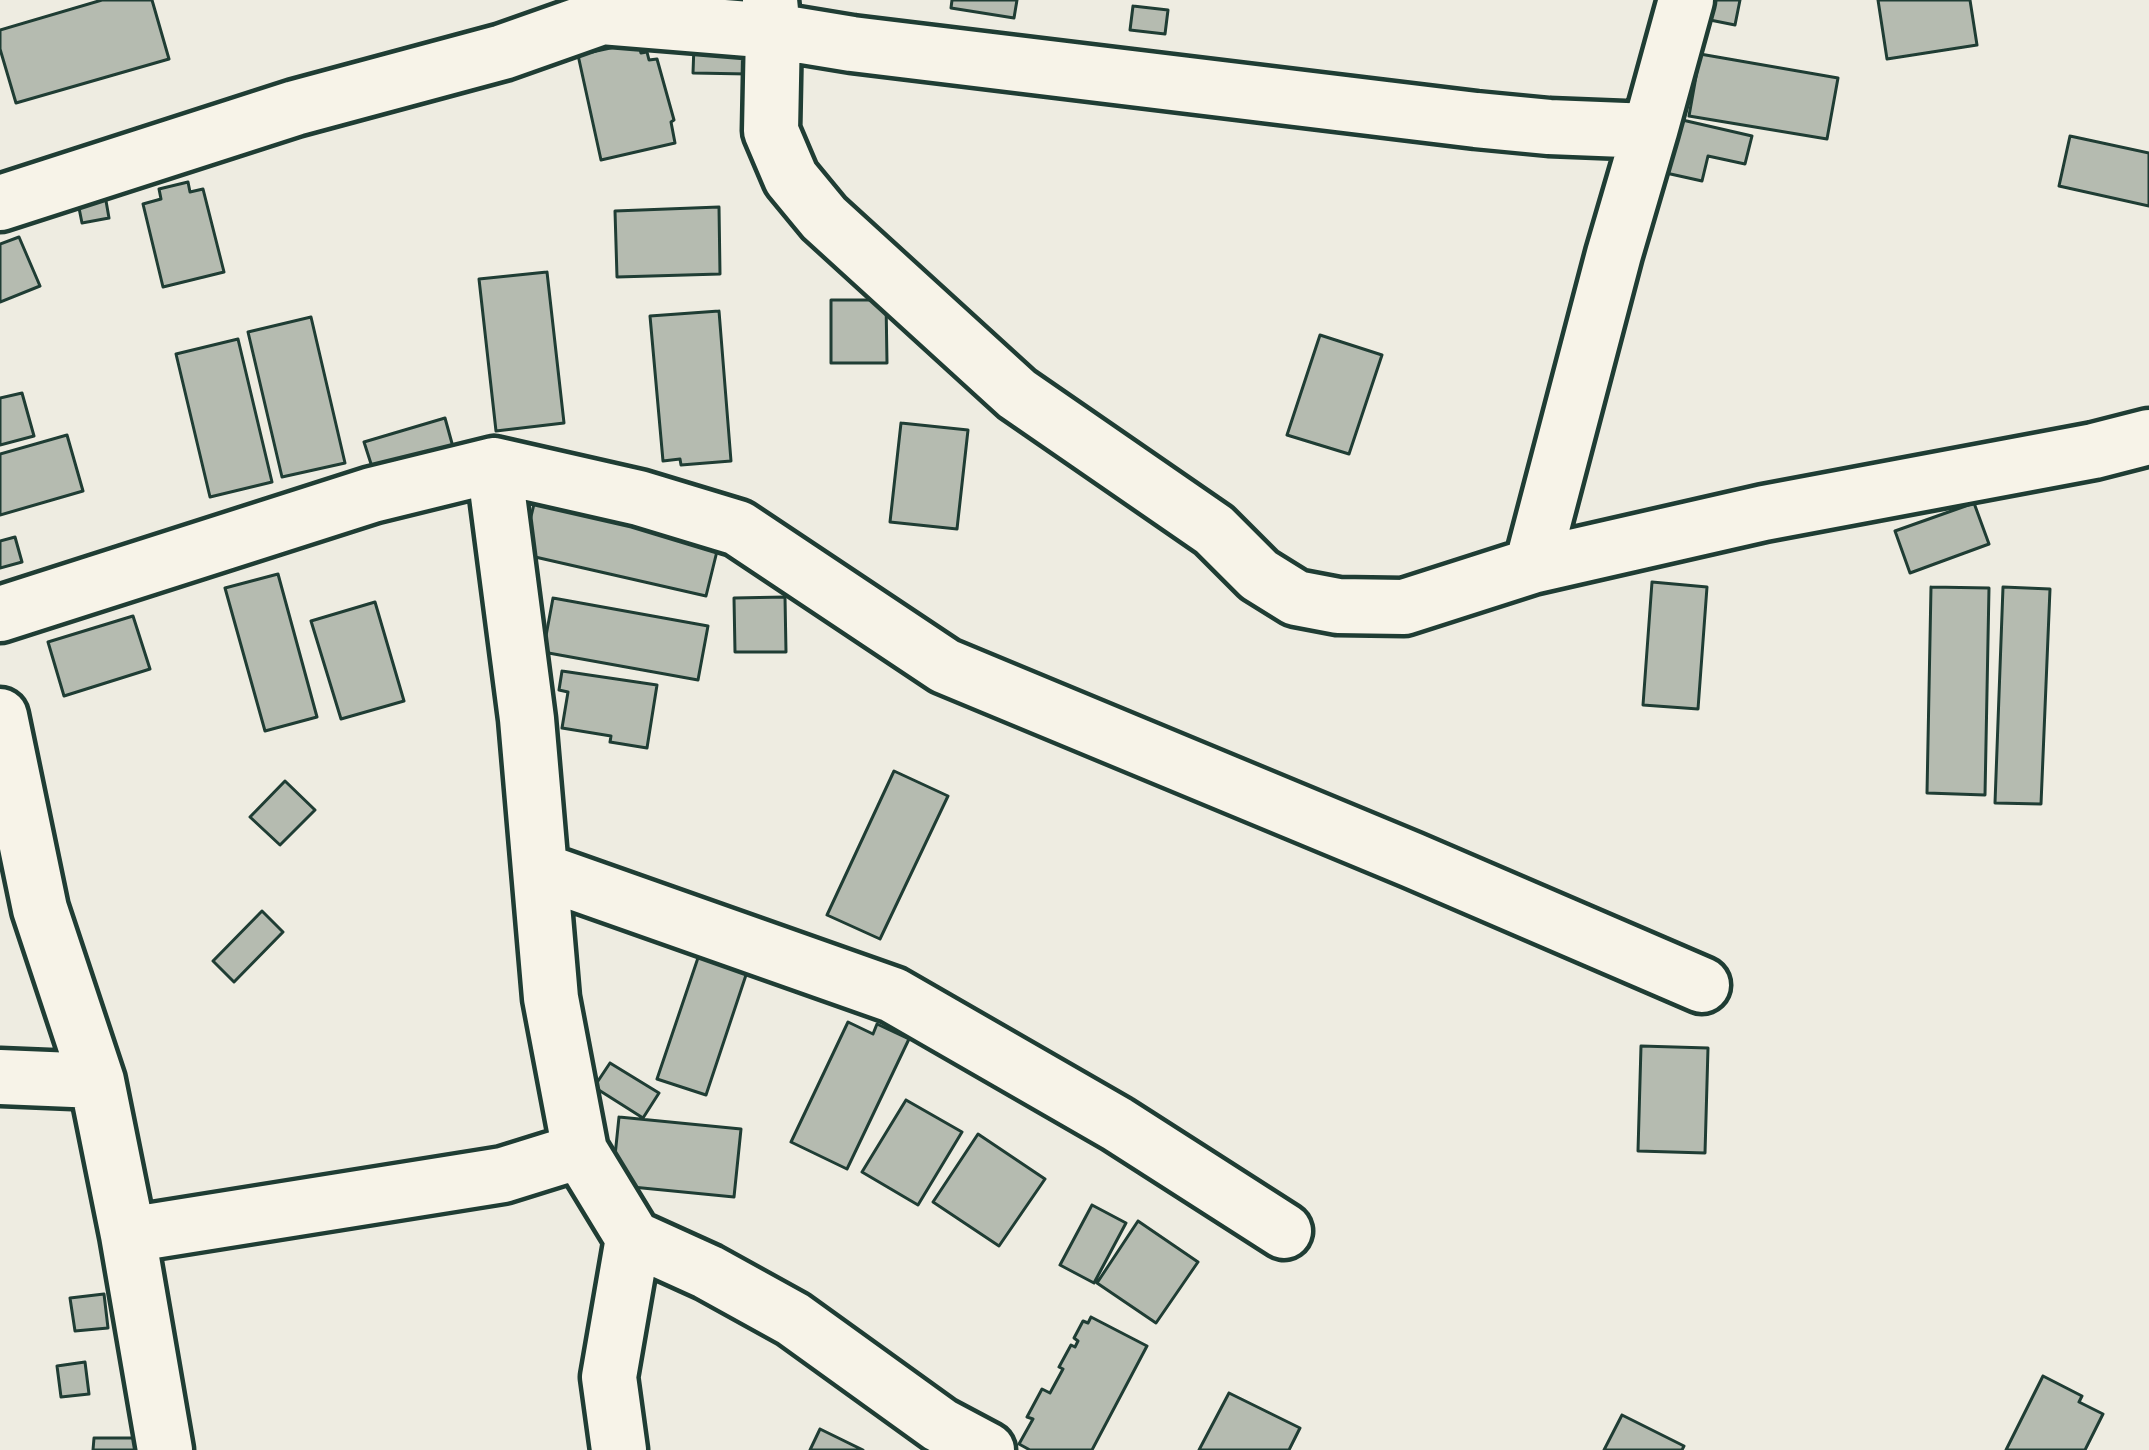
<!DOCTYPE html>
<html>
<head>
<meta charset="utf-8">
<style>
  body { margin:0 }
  canvas { display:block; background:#eeece1 }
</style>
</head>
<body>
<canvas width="2149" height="1450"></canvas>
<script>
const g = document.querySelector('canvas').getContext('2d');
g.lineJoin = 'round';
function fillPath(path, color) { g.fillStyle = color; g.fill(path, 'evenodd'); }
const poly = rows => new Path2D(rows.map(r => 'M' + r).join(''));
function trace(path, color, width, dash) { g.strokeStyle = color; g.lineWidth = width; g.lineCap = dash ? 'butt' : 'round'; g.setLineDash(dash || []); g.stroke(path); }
const building = poly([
  [102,0,152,0,169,59,16,103,0,49,0,30,102,0],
  [952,0,1017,0,1014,18,951,8,952,0],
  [1714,0,1740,0,1735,25,1710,20,1714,0],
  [1878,0,1970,0,1977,45,1887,59,1878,0],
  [1133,6,1168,10,1165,34,1130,30,1133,6],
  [638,42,641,53,647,52,649,60,657,59,674,120,671,122,675,143,601,160,578,55,638,42],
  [694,45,749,47,748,74,693,73,694,45],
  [1700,54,1838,78,1827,139,1689,116,1700,54],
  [1678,119,1752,136,1745,164,1708,156,1702,181,1666,173,1678,119],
  [2070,136,2149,153,2149,206,2059,186,2070,136],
  [102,178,109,218,82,223,74,183,102,178],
  [188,182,190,192,203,189,224,272,163,287,143,204,161,199,159,189,188,182],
  [719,207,720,274,617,277,615,211,719,207],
  [19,237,40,286,0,302,0,244,19,237],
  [547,272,564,423,496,431,479,279,547,272],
  [831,300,886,300,887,363,831,363,831,300],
  [719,311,731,461,681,465,680,459,663,461,650,316,719,311],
  [311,317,345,463,282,477,248,332,311,317],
  [1320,335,1382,355,1349,454,1287,435,1320,335],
  [238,339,272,482,210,497,176,354,238,339],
  [22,393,34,436,0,445,0,398,22,393],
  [445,418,453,447,373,470,364,442,445,418],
  [901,423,968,430,957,529,890,522,901,423],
  [67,435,83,491,0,515,0,454,67,435],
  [535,500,719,543,706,596,522,554,535,500],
  [1974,503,1989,544,1910,573,1895,531,1974,503],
  [15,537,22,562,0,568,0,541,15,537],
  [278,574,317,717,265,731,225,588,278,574],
  [1652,582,1707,587,1698,709,1643,705,1652,582],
  [1931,587,1989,588,1985,795,1927,793,1931,587],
  [2003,587,2050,589,2041,804,1995,803,2003,587],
  [785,597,786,652,735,652,734,598,785,597],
  [553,598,708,626,698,680,543,652,553,598],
  [375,602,404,701,341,719,311,621,375,602],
  [133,616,150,669,64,696,48,642,133,616],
  [562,671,657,685,647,748,610,742,611,736,562,728,568,692,559,690,562,671],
  [894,771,948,796,880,939,827,915,894,771],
  [285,781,315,810,280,845,250,817,285,781],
  [262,911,283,932,234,982,213,961,262,911],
  [702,946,750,963,706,1095,657,1079,702,946],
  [848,1022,873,1034,877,1024,909,1039,847,1169,791,1142,848,1022],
  [1641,1046,1708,1048,1705,1153,1638,1151,1641,1046],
  [610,1063,659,1093,643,1118,594,1087,610,1063],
  [906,1100,962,1132,918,1205,862,1172,906,1100],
  [619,1117,741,1129,734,1197,612,1185,619,1117],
  [978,1134,1045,1179,999,1246,933,1202,978,1134],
  [1092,1205,1126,1223,1094,1283,1060,1265,1092,1205],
  [1138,1221,1198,1262,1156,1323,1097,1283,1138,1221],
  [104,1294,108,1328,75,1331,70,1298,104,1294],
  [1091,1317,1147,1346,1092,1450,1030,1450,1019,1444,1033,1419,1027,1417,1042,1389,1050,1393,1063,1369,1059,1367,1071,1345,1075,1347,1078,1341,1074,1338,1083,1321,1088,1323,1091,1317],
  [85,1362,89,1394,61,1397,57,1366,85,1362],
  [2043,1376,2082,1396,2079,1402,2103,1414,2085,1450,2006,1450,2043,1376],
  [1229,1393,1300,1428,1289,1450,1199,1450,1229,1393],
  [1622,1415,1684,1446,1682,1450,1604,1450,1622,1415],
  [820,1429,863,1450,810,1450,820,1429],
  [94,1438,136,1438,135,1450,93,1450,94,1438]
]);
const minor = poly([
  [770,0,773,31,771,131,791,178,824,218,1017,394,1214,530,1259,575,1296,598,1338,606,1404,607,1532,566],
  [1650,131,1686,0],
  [0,203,295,108,503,52,602,17,773,31,852,44,1476,120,1549,127,1650,131,1614,254,1532,566,1764,513,2094,451,2149,437],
  [494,465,527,719,551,998,580,1151,633,1238,609,1377,619,1450],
  [0,614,372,495,494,465,639,498,738,528,945,666,1412,860,1702,985],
  [0,716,40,909,97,1081,128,1235,165,1450],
  [542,871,893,995,1117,1124,1284,1231],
  [0,1077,97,1081],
  [128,1235,503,1175,580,1151],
  [633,1238,708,1272,793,1319,940,1425,987,1450]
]);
fillPath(building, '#b5bbb0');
trace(building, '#1f3d34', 3);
trace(minor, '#1f3d34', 63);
trace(minor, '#f7f3e8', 54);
</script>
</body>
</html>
